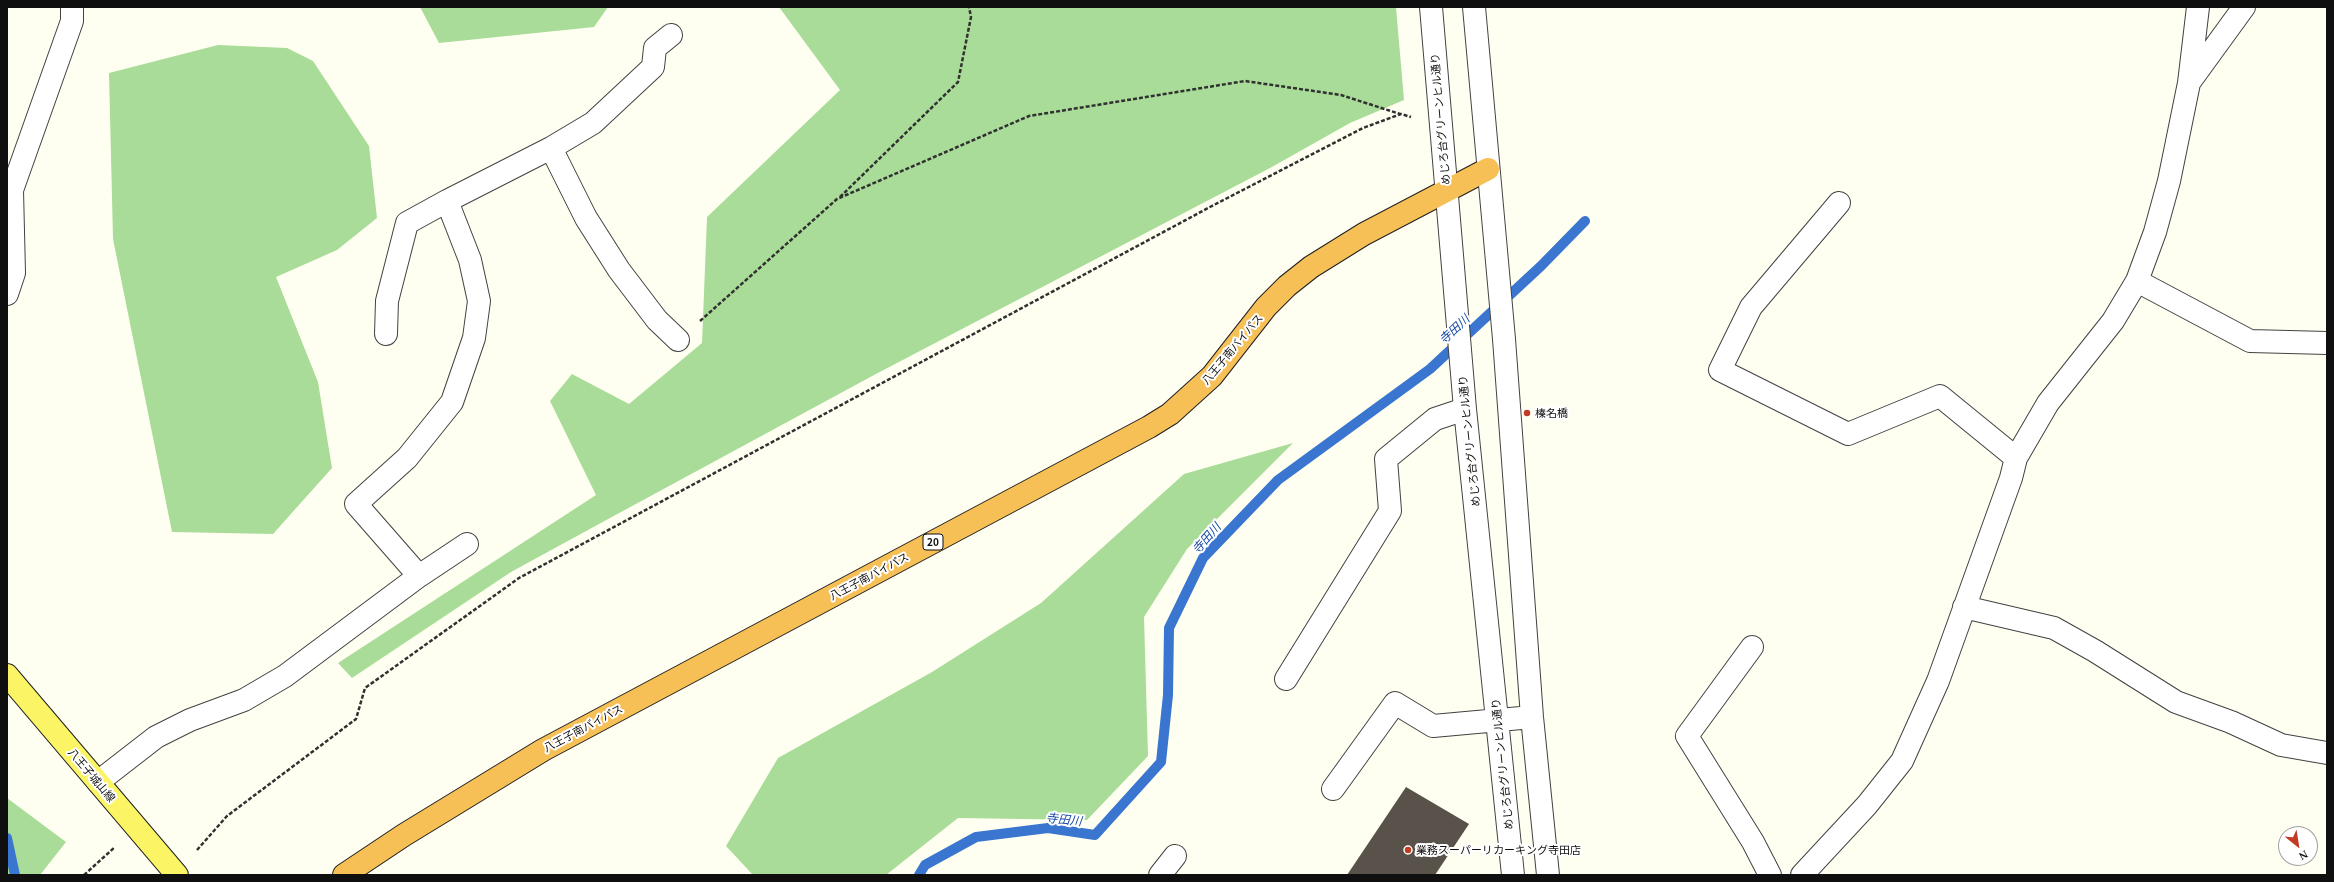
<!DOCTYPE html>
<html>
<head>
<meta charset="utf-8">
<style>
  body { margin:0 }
  #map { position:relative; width:2334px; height:882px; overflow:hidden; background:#fffff1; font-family:Georgia,serif }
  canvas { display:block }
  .frame { position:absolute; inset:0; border:8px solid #0f0f0f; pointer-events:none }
  .north { position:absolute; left:2278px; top:826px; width:40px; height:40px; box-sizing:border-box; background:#fff; border:1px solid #9f9f9f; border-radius:50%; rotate:150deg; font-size:11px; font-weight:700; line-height:16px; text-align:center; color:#0f0f0f }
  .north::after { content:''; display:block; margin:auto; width:14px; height:18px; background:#c23b23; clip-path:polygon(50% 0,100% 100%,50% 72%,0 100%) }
</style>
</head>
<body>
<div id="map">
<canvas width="2334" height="882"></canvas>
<div class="frame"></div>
<div class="north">N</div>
</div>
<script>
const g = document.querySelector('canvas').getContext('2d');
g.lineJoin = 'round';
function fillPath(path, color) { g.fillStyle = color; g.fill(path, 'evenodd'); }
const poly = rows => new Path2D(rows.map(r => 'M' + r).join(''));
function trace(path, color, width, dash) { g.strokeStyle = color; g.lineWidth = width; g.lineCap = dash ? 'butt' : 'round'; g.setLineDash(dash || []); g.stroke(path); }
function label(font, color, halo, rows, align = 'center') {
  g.font = font + ' Georgia,"Noto Sans JP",serif'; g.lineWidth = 4; g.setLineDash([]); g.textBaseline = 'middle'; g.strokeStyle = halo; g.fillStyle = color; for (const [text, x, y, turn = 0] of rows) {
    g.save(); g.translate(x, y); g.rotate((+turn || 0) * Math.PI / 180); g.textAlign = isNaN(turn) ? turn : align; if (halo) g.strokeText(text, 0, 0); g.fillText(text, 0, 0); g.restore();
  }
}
const forest = poly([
  [420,7,608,7,594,27,439,43],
  [779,7,1396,7,1404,100,1350,123,1270,168,874,375,610,518,511,572,352,678,338,663,596,495,550,401,572,374,629,404,702,343,707,217,840,90],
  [218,45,287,48,313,61,369,146,377,218,337,250,276,277,318,382,332,468,273,534,172,532,113,239,109,73],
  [1293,443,1187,549,1144,617,1148,756,1087,820,958,818,886,875,753,875,726,846,778,758,932,672,1041,603,1184,474],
  [7,798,66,842,40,875,7,875]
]);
const stream = poly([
  [7,838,15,875],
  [919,875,925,865,976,837,1048,828,1095,835,1161,762,1168,695,1169,628,1203,558,1278,480,1430,369,1541,266,1585,221]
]);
const building = poly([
  [1406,787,1469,824,1435,875,1347,875]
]);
const path = poly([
  [840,197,958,82,971,17,969,7],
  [700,321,837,199,1029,116,1245,81,1341,95,1400,114],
  [197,850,227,816,356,719,365,688,519,578,1210,207,1363,128,1401,114,1411,117],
  [84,875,115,847]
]);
const minor = poly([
  [1431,7,1465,409,1513,875],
  [1474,7,1504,339,1532,717,1548,875],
  [2191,80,2244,7],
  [551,148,586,218,619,270,657,320,678,340],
  [1839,203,1751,307,1720,370,1848,434,1940,396,2016,458],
  [2137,281,2250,341,2327,343],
  [7,294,14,273,12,190,72,21,72,7],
  [386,334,387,301,407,223,447,201],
  [419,576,356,504,407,458,452,402,474,338,479,301,470,260,447,201,551,148,593,123,653,67,655,48,671,35],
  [1964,607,2054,628,2095,651,2176,702,2231,722,2281,745,2327,753],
  [1752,647,1687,736,1753,842,1770,875],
  [1286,679,1390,511,1386,459,1435,419,1465,409],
  [98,782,156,737,190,720,244,700,285,676,419,576,467,544],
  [1333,789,1395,703,1433,726,1532,717],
  [1160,875,1175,856],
  [1802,875,1867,805,1902,761,1938,681,2011,478,2016,458,2048,403,2113,321,2137,281,2155,232,2169,181,2189,83,2198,7]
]);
const major = poly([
  [7,675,177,875]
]);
const highway = poly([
  [344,875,404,835,543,750,1149,427,1170,414,1212,376,1266,307,1287,286,1311,267,1364,234,1488,169]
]);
const markers = [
  [1527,413,4,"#c23b23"],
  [1408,850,4,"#c23b23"]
];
const shields = [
  [933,542,20]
];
const shieldNames = [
  ["20",933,542]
];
const streetNames = [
  ["めじろ台グリーンヒル通り",1440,119,-95],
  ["八王子南バイパス",1232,349,-50],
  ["めじろ台グリーンヒル通り",1469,441,-96],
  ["八王子南バイパス",869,576,-28],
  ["八王子南バイパス",583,728,-28],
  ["めじろ台グリーンヒル通り",1502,764,-96],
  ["八王子城山線",92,775,50]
];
const poiNames = [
  ["榛名橋",1535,413],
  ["業務スーパーリカーキング寺田店",1416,850]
];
const waterNames = [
  ["寺田川",1454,329,-43],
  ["寺田川",1206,538,-49],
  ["寺田川",1064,819,6]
];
fillPath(forest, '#a9dc98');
trace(stream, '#3a76d0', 10);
fillPath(building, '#58524b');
trace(minor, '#424242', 24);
trace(major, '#202020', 24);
trace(highway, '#202020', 24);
trace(path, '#313131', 2.5, [4, 2]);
trace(minor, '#fff', 22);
trace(major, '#fbf465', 22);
trace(highway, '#f7c057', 22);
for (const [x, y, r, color] of markers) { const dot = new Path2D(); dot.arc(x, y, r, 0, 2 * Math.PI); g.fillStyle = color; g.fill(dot); trace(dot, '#fff', 1.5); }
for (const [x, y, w] of shields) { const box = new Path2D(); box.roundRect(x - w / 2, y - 8, w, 16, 3); g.fillStyle = '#fff'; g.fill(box); trace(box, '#0f0f0f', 1); }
label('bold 10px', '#0f0f0f', null, shieldNames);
label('11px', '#0f0f0f', '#fff', streetNames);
label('11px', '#0f0f0f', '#fff', poiNames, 'left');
label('italic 12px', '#1549a4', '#fff', waterNames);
</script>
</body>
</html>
